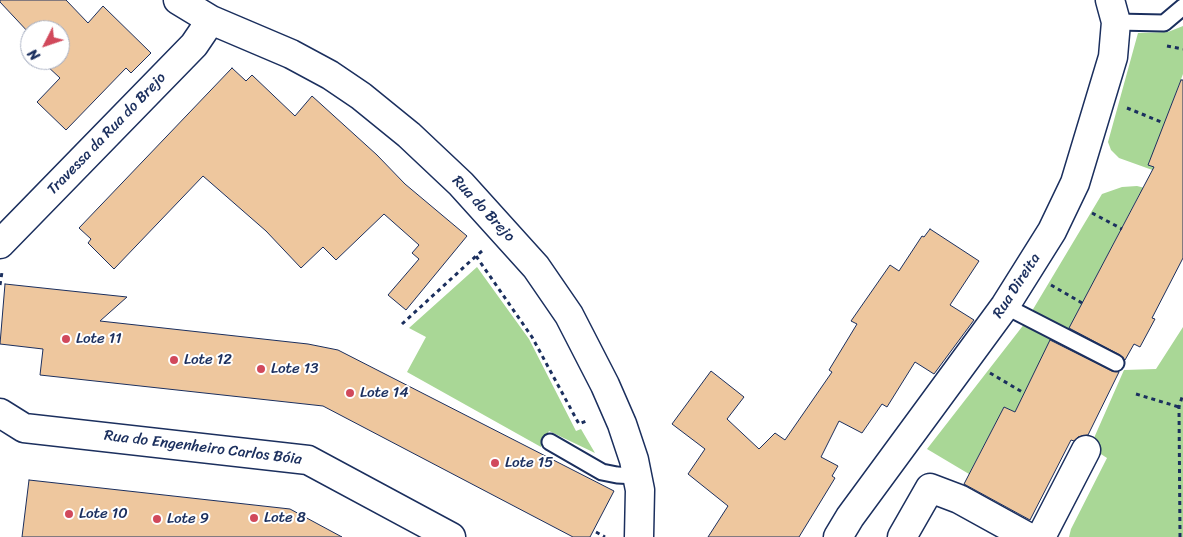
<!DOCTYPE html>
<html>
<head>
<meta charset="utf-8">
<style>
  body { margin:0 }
  #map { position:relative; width:1183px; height:537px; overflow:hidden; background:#fff; font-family:Sriracha,sans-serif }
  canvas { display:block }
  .north { position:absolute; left:20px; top:20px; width:50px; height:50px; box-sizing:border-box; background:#fff; border:1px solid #a4acbf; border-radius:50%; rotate:229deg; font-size:14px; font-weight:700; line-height:20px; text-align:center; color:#1b2f5e }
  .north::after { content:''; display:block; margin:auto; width:18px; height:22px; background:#d1495b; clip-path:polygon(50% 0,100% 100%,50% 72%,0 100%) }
</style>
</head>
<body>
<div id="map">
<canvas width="1183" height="537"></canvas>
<div class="north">N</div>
</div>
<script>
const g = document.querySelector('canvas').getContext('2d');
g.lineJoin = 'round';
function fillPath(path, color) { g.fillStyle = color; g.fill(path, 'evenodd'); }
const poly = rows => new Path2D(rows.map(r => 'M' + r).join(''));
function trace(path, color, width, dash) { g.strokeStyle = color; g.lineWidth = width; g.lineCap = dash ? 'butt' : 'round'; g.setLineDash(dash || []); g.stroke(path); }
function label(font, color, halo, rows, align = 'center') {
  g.font = font + ' Sriracha,sans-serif'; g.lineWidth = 4; g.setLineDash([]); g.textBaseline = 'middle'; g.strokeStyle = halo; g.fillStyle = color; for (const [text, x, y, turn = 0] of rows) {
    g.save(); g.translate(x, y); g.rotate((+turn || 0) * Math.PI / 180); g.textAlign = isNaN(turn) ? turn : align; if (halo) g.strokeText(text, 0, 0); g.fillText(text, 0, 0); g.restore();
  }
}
const green = poly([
  [1183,26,1183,74,1149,165,1183,177,1183,181,1119,158,1111,150,1108,142,1138,33,1168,32],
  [1137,186,1165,193,1140,193,1065,336,1029,316,1102,194,1122,187],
  [477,267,529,339,576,431,581,429,595,453,549,431,541,447,407,372,426,337,409,328],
  [1025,323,1053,335,1015,412,1004,407,969,474,927,449],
  [1183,327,1183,537,1069,537,1071,529,1107,458,1090,447,1124,370,1156,369]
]);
const building = poly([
  [0,0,66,0,88,23,103,6,151,53,131,73,126,68,66,130,37,102,60,78,46,65,51,60,60,60,60,30,30,30,30,34,0,2,0,0],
  [232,68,246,81,252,75,295,116,312,96,377,155,405,184,467,236,406,310,388,295,419,259,412,253,419,245,384,214,336,260,323,247,301,268,266,231,203,176,114,269,88,243,91,239,79,228,232,68],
  [1181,80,1183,80,1183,258,1152,318,1155,319,1140,347,1134,344,1125,360,1120,355,1069,328,1154,167,1148,165,1181,80],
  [930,229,979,261,950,305,974,320,934,374,915,362,887,407,882,404,862,433,839,421,821,457,838,466,832,476,835,478,799,537,708,537,728,506,688,474,705,449,672,424,711,371,744,397,727,419,759,449,775,433,785,440,832,372,829,370,857,324,851,321,890,265,899,271,922,236,924,237,930,229],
  [5,284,127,297,100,321,308,344,338,350,614,491,590,537,573,537,323,406,40,375,43,349,0,344,5,284],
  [1050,340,1112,371,1119,372,1088,435,1078,437,1074,441,1071,440,1030,520,964,484,1004,407,1015,412,1050,340],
  [29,480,290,509,342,537,22,537,29,480]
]);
const path = poly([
  [1167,46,1183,49],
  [1127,108,1164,123],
  [1092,213,1122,229],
  [482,251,476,256,532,337,579,424,589,420],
  [0,285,2,272],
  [1051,285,1082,303],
  [402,324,476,256],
  [990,373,1024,393],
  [1136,394,1179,407],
  [596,532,605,537],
  [1180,537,1179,407,1183,394]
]);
const lane = poly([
  [1116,22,1164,23,1183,7],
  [1005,306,1116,363],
  [550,442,602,472,617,475,637,476]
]);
const street = poly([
  [178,0,211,20,291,54,330,75,361,96,409,135,461,184,536,267,569,315,605,385,622,424,634,460,640,490,639,537],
  [0,244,194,45,211,20],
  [0,413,24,428,308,460,451,537],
  [902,537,930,488,959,499,1028,537],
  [1041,537,1086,450]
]);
const secondary = poly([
  [838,537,850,517,1005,306,1052,231,1075,183,1113,57,1116,22,1110,0]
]);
const markers = [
  [66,339,5,"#d1495b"],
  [174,360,5,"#d1495b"],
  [261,369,5,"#d1495b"],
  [350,393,5,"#d1495b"],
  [495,463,5,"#d1495b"],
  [69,514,5,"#d1495b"],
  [254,518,5,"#d1495b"],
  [157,519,5,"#d1495b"]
];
const streetNames = [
  ["Travessa da Rua do Brejo",107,134,-46],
  ["Rua do Brejo",483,209,47],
  ["Rua Direita",1017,286,-57],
  ["Rua do Engenheiro Carlos Bóia",203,448,7]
];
const poiNames = [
  ["Lote 11",76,339],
  ["Lote 12",184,360],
  ["Lote 13",271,369],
  ["Lote 14",360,393],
  ["Lote 15",505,463],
  ["Lote 10",79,514],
  ["Lote 8",264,518],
  ["Lote 9",167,519]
];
fillPath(green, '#a9d796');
fillPath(building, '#eec79e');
trace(building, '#1b2f5e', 1);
trace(lane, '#1b2f5e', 19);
trace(street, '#1b2f5e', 31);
trace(secondary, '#1b2f5e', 31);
trace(path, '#1b2f5e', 3, [4, 4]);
trace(lane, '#fff', 15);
trace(street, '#fff', 28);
trace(secondary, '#fff', 28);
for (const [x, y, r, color] of markers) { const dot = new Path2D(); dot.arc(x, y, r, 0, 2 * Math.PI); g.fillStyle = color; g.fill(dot); trace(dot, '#fff', 2); }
label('15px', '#1b2f5e', '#fff', streetNames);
label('15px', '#1b2f5e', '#fff', poiNames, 'left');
</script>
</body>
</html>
